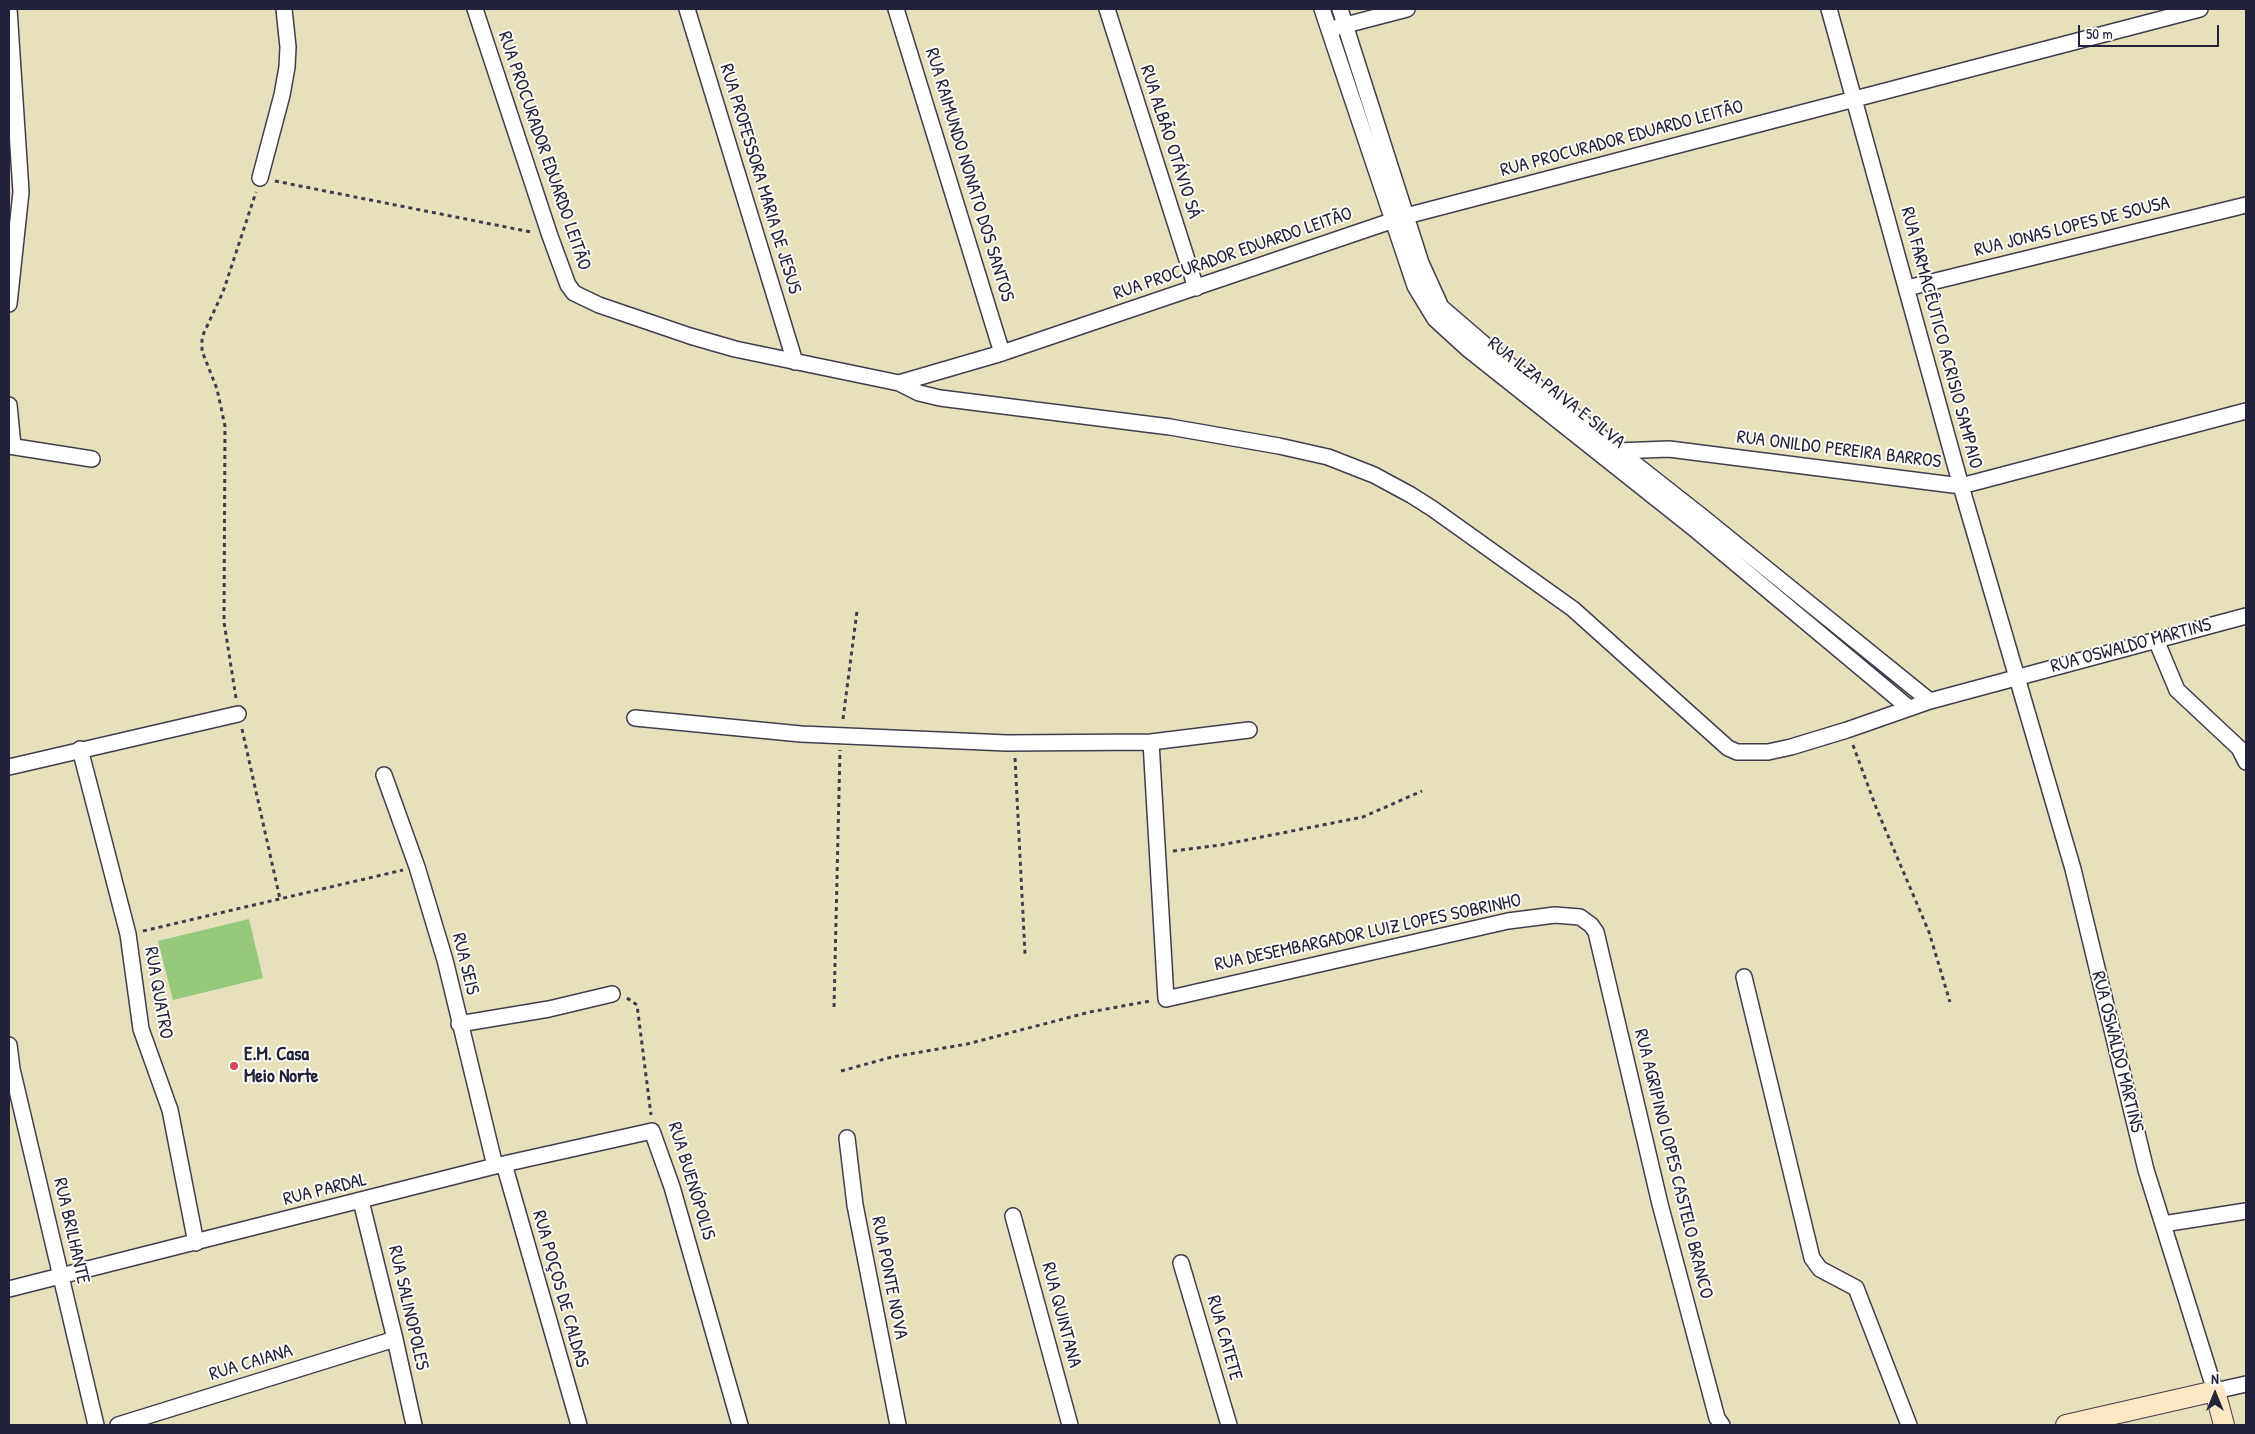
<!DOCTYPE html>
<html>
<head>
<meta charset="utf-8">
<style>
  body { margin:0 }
  #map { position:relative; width:2255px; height:1434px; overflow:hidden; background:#e7e0bc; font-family:"Patrick Hand",sans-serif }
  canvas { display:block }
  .frame { position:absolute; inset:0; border:10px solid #22223b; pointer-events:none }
  .north { position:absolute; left:2190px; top:1369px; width:50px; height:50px; -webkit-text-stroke:4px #fdfcf7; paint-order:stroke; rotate:0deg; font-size:14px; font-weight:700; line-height:20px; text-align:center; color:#22223b }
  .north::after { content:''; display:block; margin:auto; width:18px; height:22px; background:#22223b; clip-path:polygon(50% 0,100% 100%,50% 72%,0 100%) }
  .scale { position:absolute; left:2078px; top:25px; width:141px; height:22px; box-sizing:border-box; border:2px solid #22223b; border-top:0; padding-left:6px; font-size:15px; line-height:18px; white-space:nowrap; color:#22223b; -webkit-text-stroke:4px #fdfcf7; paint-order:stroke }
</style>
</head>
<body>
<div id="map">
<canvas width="2255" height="1434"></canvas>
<div class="frame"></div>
<div class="north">N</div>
<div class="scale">50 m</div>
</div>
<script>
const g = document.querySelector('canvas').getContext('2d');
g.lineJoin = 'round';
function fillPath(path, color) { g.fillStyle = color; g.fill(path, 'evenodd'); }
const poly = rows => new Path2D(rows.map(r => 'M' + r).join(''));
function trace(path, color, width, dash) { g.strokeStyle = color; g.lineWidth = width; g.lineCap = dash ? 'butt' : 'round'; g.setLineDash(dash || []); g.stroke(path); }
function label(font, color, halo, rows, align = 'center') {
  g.font = font + ' "Patrick Hand",sans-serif'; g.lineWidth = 4; g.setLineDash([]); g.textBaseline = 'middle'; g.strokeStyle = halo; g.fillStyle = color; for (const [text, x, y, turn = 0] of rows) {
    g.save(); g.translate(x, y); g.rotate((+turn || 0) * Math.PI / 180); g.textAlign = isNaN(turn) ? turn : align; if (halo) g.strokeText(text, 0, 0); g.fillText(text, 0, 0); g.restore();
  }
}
const green = poly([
  [249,919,263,978,173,1000,158,941]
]);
const path = poly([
  [275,181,531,232],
  [236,698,224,622,225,426,217,389,202,351,202,337,223,292,256,192],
  [843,719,857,611],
  [242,729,280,899],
  [1853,745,1877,810,1929,932,1950,1002],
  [1015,758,1025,954],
  [1173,851,1221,845,1363,817,1422,791],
  [143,931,403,870],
  [627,998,637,1005,651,1115],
  [834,1007,840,750],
  [841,1071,892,1057,967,1044,1090,1012,1150,1001]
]);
const street = poly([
  [9,9,21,192,9,304],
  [475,9,550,236,568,285,574,293,599,305,690,336,735,349,899,383,1002,353,1406,216,2200,9],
  [687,9,795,362],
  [896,9,1002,353],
  [1107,9,1196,288],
  [1322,9,1415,286,1435,319,1469,350,1697,531,1909,708],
  [1340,9,1421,263,1441,307,1499,357,1700,515,1930,701],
  [1829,9,1961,486,2073,869,2146,1170,2215,1391,2246,1384],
  [1338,27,1407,9],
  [260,178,282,95,287,67,288,47,284,9],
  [1907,288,2246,205],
  [899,383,919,393,940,398,1170,427,1279,446,1328,457,1374,475,1411,495,1433,509,1573,609,1728,748,1737,752,1768,752,1791,747,1847,730,1930,701,2246,616],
  [9,405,13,446],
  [9,446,92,459],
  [1617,451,1669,449,1961,486,2246,411],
  [2156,640,2177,690,2239,748,2246,762],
  [635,718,801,734,1007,743,1151,742,1249,730],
  [1151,742,1166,999,1508,921,1555,915,1580,917,1591,925,1596,932,1660,1204,1717,1418,1722,1425],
  [80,749,128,934,141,1029,170,1110,196,1243],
  [9,767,238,714],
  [384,775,417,867,445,960,495,1166],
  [1744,977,1812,1258,1820,1269,1856,1288,1909,1425],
  [459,1024,549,1009,612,994],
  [9,1045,12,1069,96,1425],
  [847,1138,855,1205,898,1425],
  [504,1164,579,1425],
  [361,1201,395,1339,414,1425],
  [1013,1216,1070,1425],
  [2163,1224,2246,1211],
  [1181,1263,1229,1425],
  [9,1289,495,1166,652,1131,672,1187,740,1425],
  [118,1425,395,1339]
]);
const secondary = poly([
  [2066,1425,2215,1391,2224,1425]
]);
const markers = [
  [234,1066,5,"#d1495b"]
];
const streetNames = [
  ["RUA PROCURADOR EDUARDO LEITÃO",1622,139,-15],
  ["RUA ALBÃO OTÁVIO SÁ",1170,142,72],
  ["RUA PROCURADOR EDUARDO LEITÃO",544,151,71],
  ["RUA RAIMUNDO NONATO DOS SANTOS",969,175,73],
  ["RUA PROFESSORA MARIA DE JESUS",760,179,73],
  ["RUA JONAS LOPES DE SOUSA",2072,227,-14],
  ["RUA PROCURADOR EDUARDO LEITÃO",1233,254,-19],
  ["RUA FARMACÊUTICO ACRISIO SAMPAIO",1941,338,75],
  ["RUA ILZA PAIVA E SILVA",1556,393,38],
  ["RUA ONILDO PEREIRA BARROS",1839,450,7],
  ["RUA OSWALDO MARTINS",2131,646,-15],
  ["RUA DESEMBARGADOR LUIZ LOPES SOBRINHO",1368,933,-12],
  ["RUA SEIS",465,964,76],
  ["RUA QUATRO",158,993,80],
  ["RUA OSWALDO MARTINS",2117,1052,76],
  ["RUA AGRIPINO LOPES CASTELO BRANCO",1673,1164,76],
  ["RUA BUENÓPOLIS",691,1181,73],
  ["RUA PARDAL",325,1190,-14],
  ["RUA BRILHANTE",71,1231,77],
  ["RUA PONTE NOVA",889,1278,79],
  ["RUA POÇOS DE CALDAS",560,1289,74],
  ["RUA SALINOPOLES",408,1308,77],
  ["RUA QUINTANA",1061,1315,75],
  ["RUA CATETE",1224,1338,74],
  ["RUA CAIANA",251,1363,-17]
];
const poiNames = [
  ["E.M. Casa",244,1055],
  ["Meio Norte",244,1077]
];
fillPath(green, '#95c878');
trace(street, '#403e4e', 18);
trace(secondary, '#403e4e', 22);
trace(path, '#403e4e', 3, [4, 4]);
trace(street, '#fff', 15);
trace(secondary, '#fbe7c3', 20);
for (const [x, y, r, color] of markers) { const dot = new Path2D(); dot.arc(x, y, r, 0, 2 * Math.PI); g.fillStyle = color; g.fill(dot); trace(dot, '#fdfcf7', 2); }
label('19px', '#22223b', '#fdfcf7', streetNames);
label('bold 19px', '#22223b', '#fdfcf7', poiNames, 'left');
</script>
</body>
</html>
